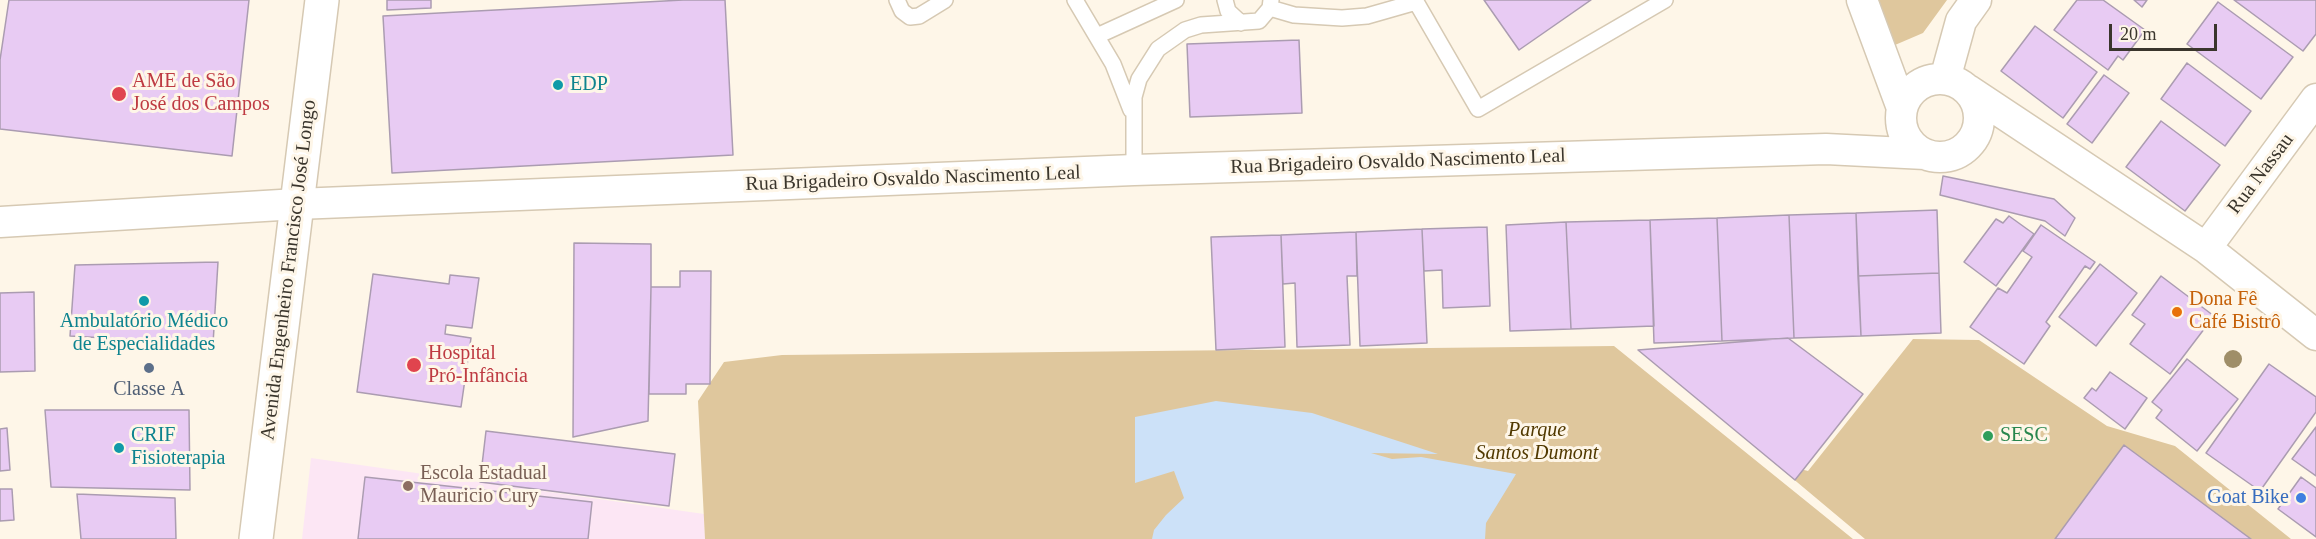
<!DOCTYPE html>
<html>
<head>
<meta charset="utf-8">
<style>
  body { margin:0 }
  #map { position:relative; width:2316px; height:539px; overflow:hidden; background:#fef6e8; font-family:"Times New Roman",serif }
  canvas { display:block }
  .scale { position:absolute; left:2109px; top:24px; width:108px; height:27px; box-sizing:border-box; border:3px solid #3a352c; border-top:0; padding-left:8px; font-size:18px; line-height:21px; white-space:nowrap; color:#3a352c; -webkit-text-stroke:4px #fef6e8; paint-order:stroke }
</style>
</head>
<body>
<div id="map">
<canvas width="2316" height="539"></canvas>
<div class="scale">20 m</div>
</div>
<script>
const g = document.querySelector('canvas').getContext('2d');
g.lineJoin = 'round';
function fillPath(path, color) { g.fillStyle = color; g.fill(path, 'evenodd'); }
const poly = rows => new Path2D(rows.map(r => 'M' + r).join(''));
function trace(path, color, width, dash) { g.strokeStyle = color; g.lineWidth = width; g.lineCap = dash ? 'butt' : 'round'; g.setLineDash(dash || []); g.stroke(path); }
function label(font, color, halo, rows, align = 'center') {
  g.font = font + ' "Times New Roman",serif'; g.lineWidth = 6; g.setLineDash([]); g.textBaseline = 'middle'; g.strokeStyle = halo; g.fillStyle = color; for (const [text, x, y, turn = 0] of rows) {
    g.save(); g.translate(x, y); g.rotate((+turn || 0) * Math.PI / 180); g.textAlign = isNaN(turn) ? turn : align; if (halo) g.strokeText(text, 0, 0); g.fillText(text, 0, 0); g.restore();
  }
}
const education = poly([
  [311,458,704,514,705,539,302,539]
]);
const green = poly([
  [1875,0,1947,0,1923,33,1895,45],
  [1913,339,1979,340,2107,426,2175,446,2291,539,1865,539,1773,462,1808,471],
  [1614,346,1853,539,705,539,698,401,724,362,782,355]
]);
const water = poly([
  [1216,401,1312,413,1438,454,1371,453,1392,459,1421,457,1516,474,1486,523,1485,539,1152,539,1154,530,1166,515,1184,498,1174,471,1135,483,1135,417]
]);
const building = poly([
  [9,0,249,0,232,156,0,129,0,60,9,0],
  [387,0,431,0,431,8,387,10,387,0],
  [683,0,725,0,733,155,392,173,383,16,683,0],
  [1484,0,1591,0,1519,50,1484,0],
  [2077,0,2103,0,2145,30,2123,60,2118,56,2108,70,2054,30,2077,0],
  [2134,0,2147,0,2142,7,2134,0],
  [2234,0,2316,0,2316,34,2303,51,2234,0],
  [2218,2,2293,57,2261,99,2187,44,2218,2],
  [2035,26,2097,72,2063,118,2001,71,2035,26],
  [1299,40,1302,113,1190,117,1187,44,1299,40],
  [2187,63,2251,111,2225,146,2161,99,2187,63],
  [2104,75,2129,93,2092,143,2067,124,2104,75],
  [2161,121,2220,165,2185,211,2126,167,2161,121],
  [1943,176,2054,199,2075,218,2065,236,2045,221,1940,195,1943,176],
  [1937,210,1939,273,1858,276,1856,213,1937,210],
  [1856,213,1861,336,1794,338,1789,215,1856,213],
  [1789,215,1794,338,1722,341,1717,218,1789,215],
  [2009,216,2034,234,1996,286,1964,262,1996,219,2003,223,2009,216],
  [1717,218,1722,341,1654,343,1650,220,1717,218],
  [1650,220,1654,326,1571,329,1566,222,1650,220],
  [1566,222,1571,329,1510,331,1506,225,1566,222],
  [2041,225,2095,262,2090,269,2085,266,2046,322,2050,326,2024,364,1970,327,1998,288,2007,293,2032,257,2023,251,2041,225],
  [1487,227,1490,306,1443,308,1442,270,1424,271,1422,229,1487,227],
  [1422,229,1427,343,1360,346,1356,232,1422,229],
  [1356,232,1357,276,1347,276,1350,345,1297,347,1295,283,1283,284,1281,235,1356,232],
  [1281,235,1285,347,1216,350,1211,237,1281,235],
  [574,243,651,244,651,287,648,421,573,437,574,243],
  [218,262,213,344,70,336,75,265,218,262],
  [2100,264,2137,293,2096,346,2059,317,2100,264],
  [680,271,711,271,710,384,686,384,686,394,649,394,651,287,680,287,680,271],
  [1939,273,1941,333,1861,336,1858,276,1939,273],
  [373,274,449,284,450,275,479,278,472,328,446,325,445,334,471,338,461,407,357,392,373,274],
  [2161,276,2214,316,2170,374,2130,344,2145,324,2132,315,2161,276],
  [34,292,35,371,0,372,0,293,34,292],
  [1788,338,1863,394,1795,480,1638,350,1788,338],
  [2187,359,2238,399,2197,451,2156,418,2162,410,2152,402,2187,359],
  [2269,364,2316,397,2316,412,2260,491,2206,453,2269,364],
  [2110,372,2147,398,2125,429,2084,398,2092,388,2096,391,2110,372],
  [45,410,189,410,190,490,51,487,45,410],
  [2316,427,2316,476,2292,459,2316,427],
  [7,428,10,470,0,471,0,429,7,428],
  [486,431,675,454,669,506,480,482,486,431],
  [2124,445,2251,539,2055,539,2124,445],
  [365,477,592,502,588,539,358,539,365,477],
  [2301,477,2316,488,2316,537,2278,509,2301,477],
  [0,489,12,489,14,520,0,521,0,489],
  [77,494,175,498,176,539,81,539,77,494]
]);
const lane = poly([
  [897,0,902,11,910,17,919,16,945,0],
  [1075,0,1113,64,1131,110],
  [1225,0,1228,11,1241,23],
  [1415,0,1478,109,1665,0],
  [1270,8,1294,15,1342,18,1367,16,1416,2],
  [1097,36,1176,0],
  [1134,170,1134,97,1139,79,1158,49,1185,30,1201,25,1259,21,1270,8,1271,0]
]);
const street = poly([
  [1862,0,1902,108],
  '1901 118a39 39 0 1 1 78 0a39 39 0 1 1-78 0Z',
  [1945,79,1961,21,1976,0],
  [1968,90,2206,248,2316,335],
  [0,222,297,204,1134,170,1826,149,1925,154],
  [2206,248,2316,99]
]);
const secondary = poly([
  [256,539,322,0]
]);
const trees = [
  [2233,359]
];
const markers = [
  [558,85,6,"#0f9aa8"],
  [119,94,8,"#e0444e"],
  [144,301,6,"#0f9aa8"],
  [2177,312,6,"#e8710a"],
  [414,365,8,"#e0444e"],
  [149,368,6,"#5c6f8a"],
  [1988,436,6,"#2e9e5b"],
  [119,448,6,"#0f9aa8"],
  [408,486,6,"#8d6e63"],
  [2301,498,6,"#3f7fe0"]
];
const healthNames = [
  ["AME de São",132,82],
  ["José dos Campos",132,105],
  ["Hospital",428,354],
  ["Pró-Infância",428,377]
];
const cultureNames = [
  ["EDP",570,85],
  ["Ambulatório Médico",144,322,"center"],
  ["de Especialidades",144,345,"center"],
  ["CRIF",131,436],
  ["Fisioterapia",131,459]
];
const streetNames = [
  ["Rua Brigadeiro Osvaldo Nascimento Leal",1398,162,-2],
  ["Rua Nassau",2261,174,-53],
  ["Rua Brigadeiro Osvaldo Nascimento Leal",913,179,-2],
  ["Avenida Engenheiro Francisco José Longo",289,270,-83]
];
const foodNames = [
  ["Dona Fê",2189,300],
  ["Café Bistrô",2189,323]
];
const serviceNames = [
  ["Classe A",149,390]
];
const parkNames = [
  ["Parque",1537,431],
  ["Santos Dumont",1537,454]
];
const leisureNames = [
  ["SESC",2000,436]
];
const educationNames = [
  ["Escola Estadual",420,474],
  ["Mauricio Cury",420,497]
];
const shopNames = [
  ["Goat Bike",2289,498]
];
fillPath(education, '#fce6f4');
fillPath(green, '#dfc79d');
fillPath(water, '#cce1f8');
fillPath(building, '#e8cbf3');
trace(building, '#ab9cb1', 1.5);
trace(lane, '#d6c9b3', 18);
trace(street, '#d6c9b3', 33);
trace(secondary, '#d6c9b3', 36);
trace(lane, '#fff', 15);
trace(street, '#fff', 30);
trace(secondary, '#fff', 33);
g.fillStyle = '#9f8e68';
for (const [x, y] of trees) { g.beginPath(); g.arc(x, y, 9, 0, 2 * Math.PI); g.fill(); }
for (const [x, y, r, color] of markers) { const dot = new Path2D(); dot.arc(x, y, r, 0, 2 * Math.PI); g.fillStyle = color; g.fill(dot); trace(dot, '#fef6e8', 2); }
label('20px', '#be3a42', '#fef6e8', healthNames, 'left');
label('20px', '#0d838f', '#fef6e8', cultureNames, 'left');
label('20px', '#3a352c', '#fef6e8', streetNames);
label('20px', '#c56008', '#fef6e8', foodNames, 'left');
label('20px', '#4e5e75', '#fef6e8', serviceNames);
label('italic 20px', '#513900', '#fef6e8', parkNames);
label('20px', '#27864d', '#fef6e8', leisureNames, 'left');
label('20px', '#785e54', '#fef6e8', educationNames, 'left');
label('20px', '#366cbe', '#fef6e8', shopNames, 'right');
</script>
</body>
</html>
